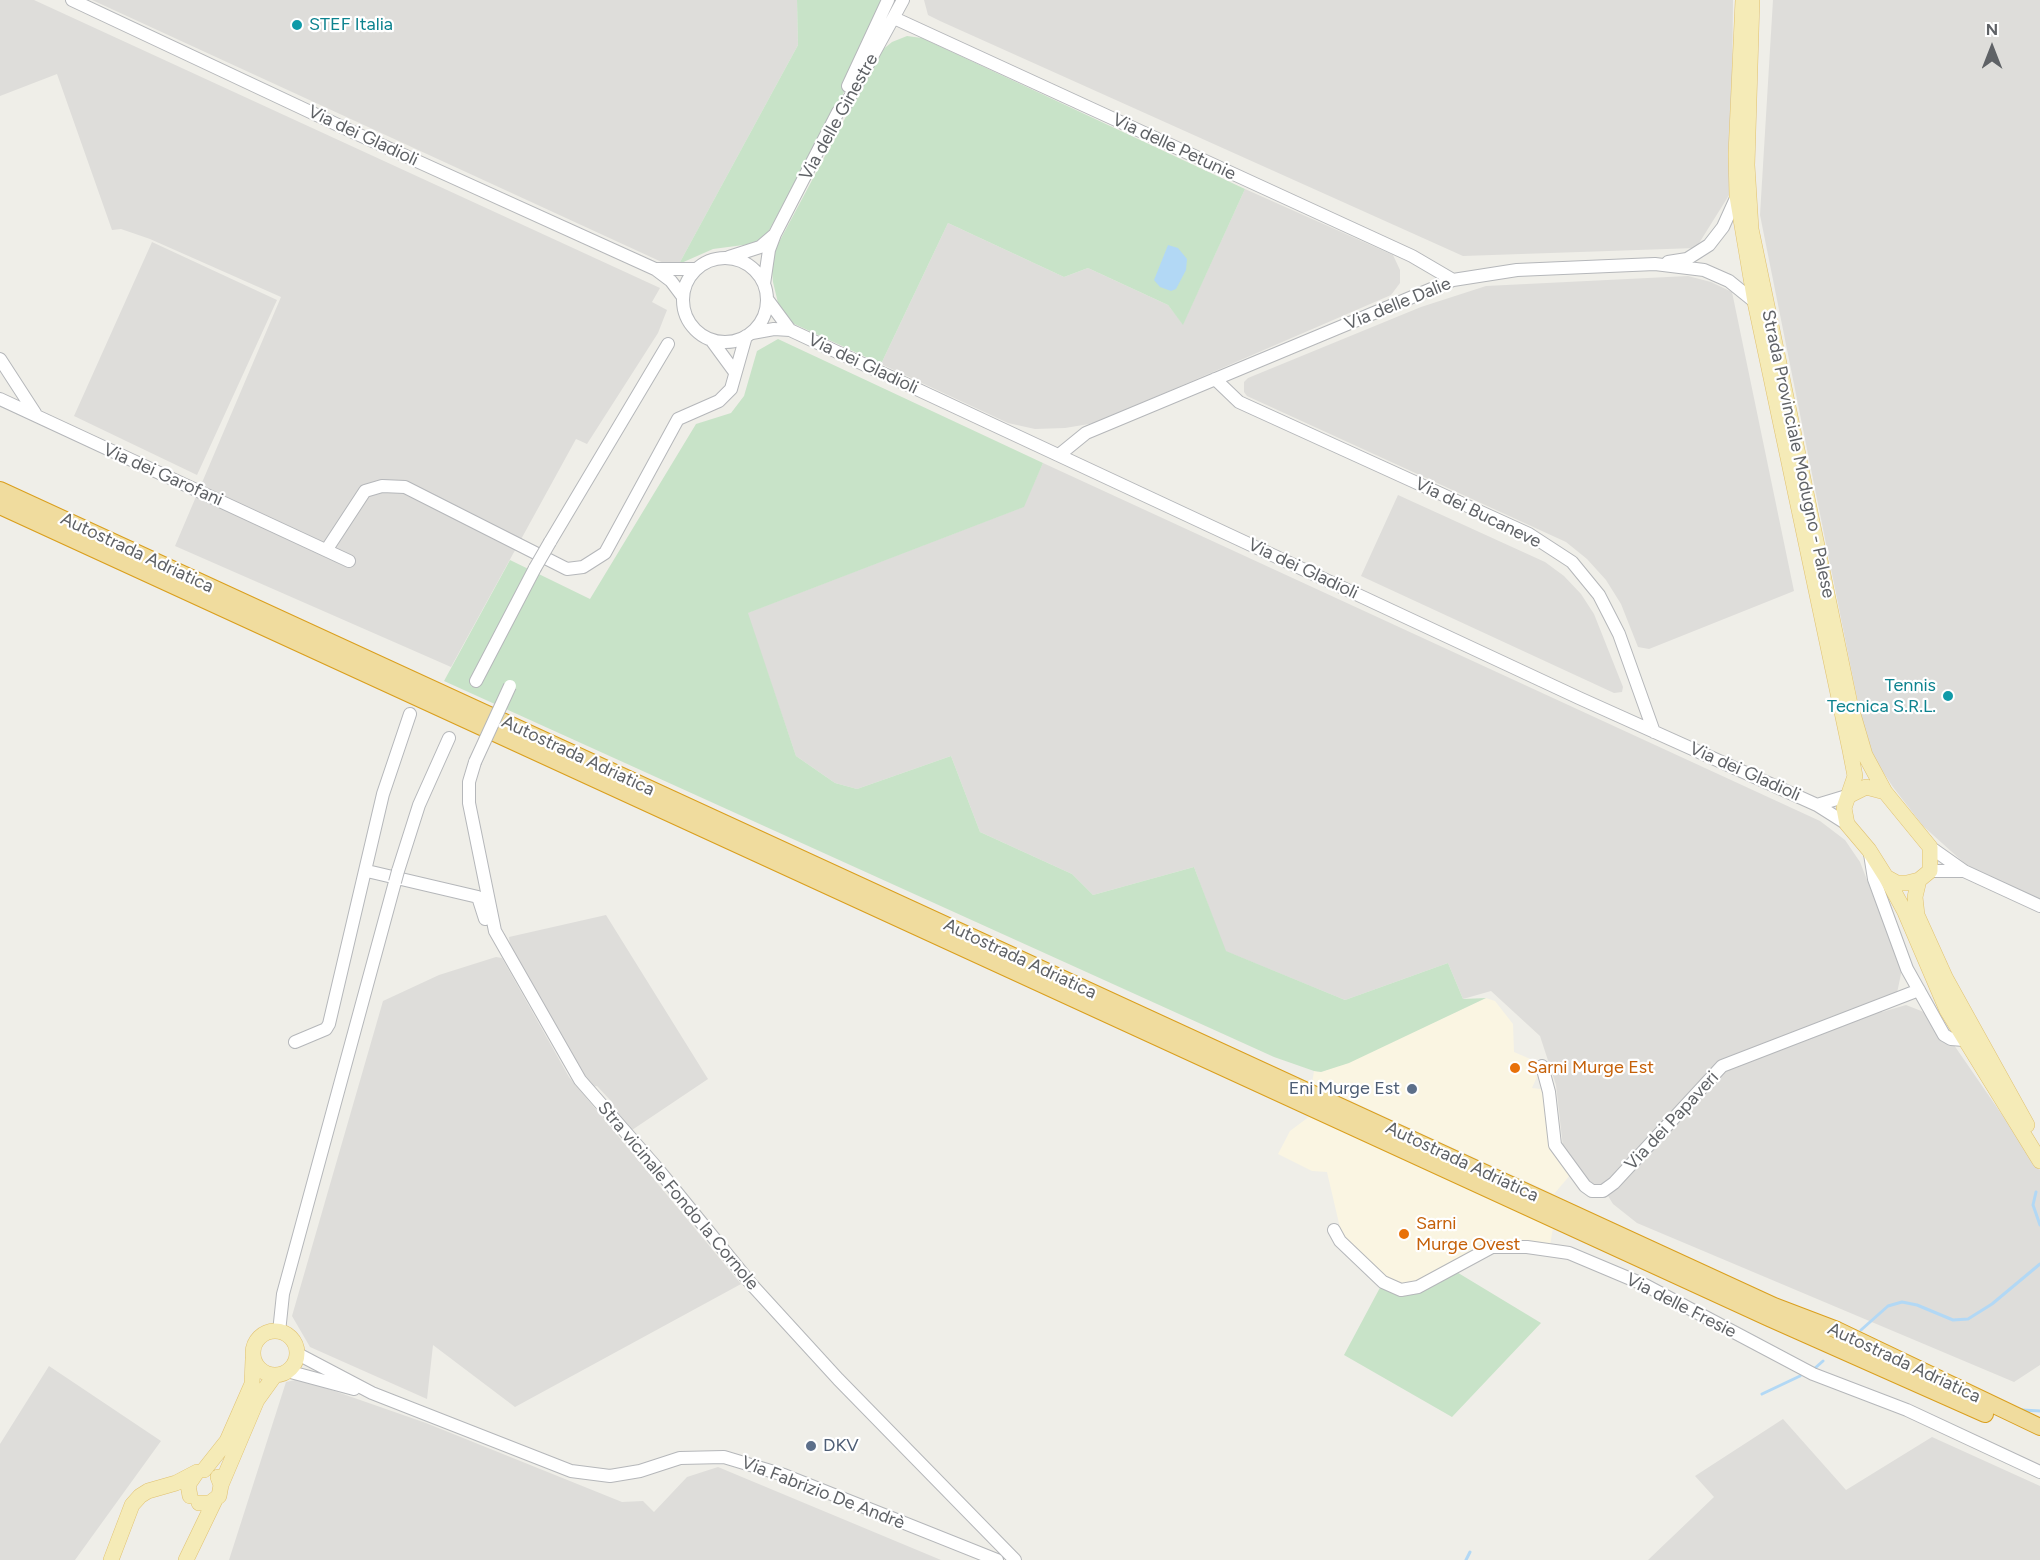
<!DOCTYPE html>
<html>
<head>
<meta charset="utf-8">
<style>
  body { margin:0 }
  #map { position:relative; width:2040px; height:1560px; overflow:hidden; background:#efeee8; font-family:Figtree,sans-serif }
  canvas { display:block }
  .north { position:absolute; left:1962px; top:18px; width:60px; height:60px; -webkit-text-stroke:4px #fff; paint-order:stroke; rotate:0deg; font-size:16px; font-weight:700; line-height:24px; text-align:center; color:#5f6266 }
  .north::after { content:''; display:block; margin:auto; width:21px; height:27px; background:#5f6266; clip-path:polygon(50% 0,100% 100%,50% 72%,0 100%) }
</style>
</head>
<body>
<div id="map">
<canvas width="2040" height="1560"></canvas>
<div class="north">N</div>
</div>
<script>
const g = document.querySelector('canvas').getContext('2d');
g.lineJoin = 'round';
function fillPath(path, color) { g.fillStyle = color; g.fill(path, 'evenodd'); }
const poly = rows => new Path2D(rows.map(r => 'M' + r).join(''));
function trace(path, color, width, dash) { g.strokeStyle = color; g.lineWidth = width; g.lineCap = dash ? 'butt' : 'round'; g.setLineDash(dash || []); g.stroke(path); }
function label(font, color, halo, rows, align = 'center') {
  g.font = font + ' Figtree,sans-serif'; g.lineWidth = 4.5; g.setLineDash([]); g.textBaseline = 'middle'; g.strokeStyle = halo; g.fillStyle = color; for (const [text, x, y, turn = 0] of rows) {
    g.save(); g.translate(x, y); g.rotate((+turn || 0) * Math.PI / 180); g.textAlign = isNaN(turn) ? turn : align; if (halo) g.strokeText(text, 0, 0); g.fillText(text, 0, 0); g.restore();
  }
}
const commercial = poly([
  [1486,998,1495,1001,1513,1024,1514,1052,1535,1061,1532,1066,1540,1070,1532,1088,1541,1089,1571,1174,1554,1194,1312,1083,1314,1071,1321,1072,1349,1062],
  [1310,1116,1553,1228,1550,1245,1502,1241,1492,1243,1410,1286,1391,1280,1347,1242,1341,1232,1327,1172,1312,1171,1278,1154,1290,1131]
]);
const industrial = poly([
  [0,0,34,0,660,288,652,302,667,310,658,333,587,444,576,439,451,667,175,546,281,297,150,239,121,229,112,230,57,74,0,96],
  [92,0,797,0,798,45,679,264,666,264],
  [924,0,1733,0,1731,192,1696,248,1463,256,940,21,928,15],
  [1773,0,2040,0,2040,900,1972,870,1923,826,1893,787,1867,748,1760,215],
  [1245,189,1393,255,1400,270,1400,283,1391,295,1095,423,1065,428,1035,429,1008,423,881,364,948,223,1064,277,1088,268,1168,305,1183,324],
  [152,242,277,300,197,475,74,416],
  [1688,276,1711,282,1732,292,1794,591,1649,649,1638,647,1621,604,1606,580,1587,559,1566,542,1247,396,1244,392,1244,382,1248,378,1421,307,1486,286],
  [1043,463,1820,821,1845,840,1860,862,1902,969,1897,993,1879,1002,1882,1012,1906,1005,1934,1016,2040,1170,2040,1365,2014,1382,1637,1223,1613,1204,1602,1186,1595,1186,1584,1175,1563,1147,1556,1085,1540,1036,1491,991,1463,999,1448,963,1345,1000,1225,951,1194,867,1093,895,1072,874,980,832,951,756,857,789,835,783,796,756,747,613,1023,507],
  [1398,495,1545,562,1564,576,1581,594,1594,614,1623,687,1622,692,1614,693,1361,576],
  [606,915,708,1079,632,1130,612,1108,612,1102,597,1086,593,1087,584,1077,510,945,509,937],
  [496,957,502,958,569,1077,741,1284,515,1407,433,1345,427,1399,310,1347,292,1316,383,1001,439,975],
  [49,1366,161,1441,75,1560,0,1560,0,1444],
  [300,1379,426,1423,622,1502,643,1501,654,1512,687,1477,718,1467,941,1560,229,1560,286,1382],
  [1783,1419,1846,1490,1932,1437,2040,1486,2040,1560,1648,1560,1714,1497,1695,1476]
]);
const green = poly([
  [797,0,894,0,766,236,751,244,713,249,679,264,798,45],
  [907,36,922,38,1245,189,1183,325,1168,305,1088,268,1064,277,948,223,881,364,790,322,778,303,773,282,771,260,778,244,881,51,892,42],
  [778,339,1043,463,1024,507,748,613,796,756,835,783,857,789,951,756,980,832,1072,874,1093,895,1194,867,1226,951,1345,1000,1448,963,1463,999,1486,998,1349,1063,1321,1072,1314,1071,1274,1057,444,681,510,560,590,599,696,424,731,413,744,396,757,351],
  [1450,1268,1541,1323,1452,1417,1344,1355,1383,1282,1401,1290]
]);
const water = poly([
  [1168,245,1178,248,1187,259,1186,270,1176,289,1171,291,1160,287,1154,280]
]);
const stream = poly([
  [2036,1192,2033,1205,2040,1225],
  [1861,1330,1888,1306,1902,1302,1917,1305,1953,1320,1968,1319,1992,1304,2040,1264],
  [1814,1369,1823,1361],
  [1762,1394,1800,1376],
  [2022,1410,2040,1411],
  [1466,1560,1470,1552]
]);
const minor = poly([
  [72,0,355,133,655,269,671,281,683,297],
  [894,18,1412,256,1453,280],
  [848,86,888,0],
  [729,257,760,247,774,235],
  '683 300a42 42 0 1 1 84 0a42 42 0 1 1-84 0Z',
  [1668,262,1687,259,1709,245,1723,227,1737,196],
  [656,269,696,269],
  [764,284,769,250,775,234,838,112,845,106,903,0],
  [767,299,790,330],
  [752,333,774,329,790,330,1579,698,1817,805,1847,824],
  [712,341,734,371],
  [0,359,35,413],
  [1215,379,1239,402,1529,534,1572,562,1599,595,1619,634,1654,732],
  [0,399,349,561],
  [1059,455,1086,433,1453,280,1517,270,1655,264,1704,270,1729,281,1755,302],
  [550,542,668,344],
  [327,549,365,491,382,486,405,487,567,569,583,567,605,553,678,419,719,401,731,389,746,336],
  [476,681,535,568],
  [475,762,469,782,469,803,495,931,580,1080,657,1168,752,1285,838,1379,1015,1560],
  [1817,805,1850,795],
  [1930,847,1964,871,2040,906],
  [1870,854,1874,879,1907,969,1944,1035,1951,1039,1964,1040],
  [367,871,478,897,485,919],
  [398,871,419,805,449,738],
  [1930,871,1963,871],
  [295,1042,326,1029,329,1024,383,794,410,714],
  [1542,1066,1549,1092,1555,1145,1585,1186,1592,1191,1603,1191,1614,1183,1722,1066,1919,990],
  [1334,1230,1340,1241,1383,1282,1401,1290,1418,1287,1492,1247,1527,1247,1569,1253,1645,1285,1813,1374,1907,1410,2040,1472],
  [279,1332,283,1294,395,882],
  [296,1353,372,1393,571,1471,610,1476,640,1471,680,1458,724,1457,784,1475,997,1560],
  [287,1371,354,1389]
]);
const major = poly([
  [1743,0,1736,154,1737,196,1755,302,1850,750,1855,776,1844,808,1847,824,1869,850,1886,877,1897,883,1907,883,1919,880,1930,871,1930,847,1885,792,1865,755,1850,704,1751,229,1747,165,1752,0],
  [1850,795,1866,787,1885,792],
  [1886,877,1905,912,1947,1010,2040,1161],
  [1919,880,1915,897,1917,915,1946,979,2027,1125],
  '253 1353a22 22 0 1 1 44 0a22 22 0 1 1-44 0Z',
  [204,1470,227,1441,252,1384,253,1359],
  [221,1485,257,1400,275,1375],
  [190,1496,188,1485,197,1472],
  [199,1503,210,1503,219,1496,221,1485,218,1477],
  [111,1560,132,1505,140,1496,148,1491,176,1483,197,1472],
  [186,1560,215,1500]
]);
const highway = poly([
  [0,490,1774,1306,1837,1330,2040,1427],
  [0,506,1769,1318,1985,1414]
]);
const minorBridge = poly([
  [535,568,550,542],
  [475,762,510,686],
  [395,882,398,871]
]);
const markers = [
  [297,25,6,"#0f9aa8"],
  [1948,696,6,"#0f9aa8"],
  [1515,1068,6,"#e8710a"],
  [1412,1089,6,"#5c6f8a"],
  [1404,1234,6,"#e8710a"],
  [811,1446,6,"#5c6f8a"]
];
const cultureNames = [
  ["STEF Italia",309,25],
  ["Tennis",1936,686,"right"],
  ["Tecnica S.R.L.",1936,707,"right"]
];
const streetNames = [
  ["Via delle Ginestre",839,117,-61],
  ["Via dei Gladioli",363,136,25],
  ["Via delle Petunie",1174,147,25],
  ["Via delle Dalie",1398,304,-22],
  ["Via dei Gladioli",863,364,25],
  ["Strada Provinciale Modugno - Palese",1798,454,78],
  ["Via dei Garofani",163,475,24],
  ["Via dei Bucaneve",1478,513,26],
  ["Autostrada Adriatica",137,553,25],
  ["Via dei Gladioli",1303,569,25],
  ["Autostrada Adriatica",578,756,25],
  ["Via dei Gladioli",1745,772,24],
  ["Autostrada Adriatica",1020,959,25],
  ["Via dei Papaveri",1672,1121,-47],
  ["Autostrada Adriatica",1462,1162,25],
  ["Stra vicinale Fondo la Cornole",678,1196,50],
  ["Via delle Fresie",1681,1306,27],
  ["Autostrada Adriatica",1904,1363,25],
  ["Via Fabrizio De Andrè",823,1493,21]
];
const foodNames = [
  ["Sarni Murge Est",1527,1068],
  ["Sarni",1416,1224],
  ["Murge Ovest",1416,1245]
];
const serviceNames = [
  ["Eni Murge Est",1400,1089],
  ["DKV",823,1446,"left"]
];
fillPath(commercial, '#faf5e2');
fillPath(industrial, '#deddda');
fillPath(green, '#c8e3c8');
fillPath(water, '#b2d8f5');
trace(stream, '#b2d8f5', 3);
trace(minor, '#b5b7ba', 14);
trace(major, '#e0c170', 16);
trace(highway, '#da9f1d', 18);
trace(minor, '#fff', 12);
trace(major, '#f5ebb7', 15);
trace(highway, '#f0dc9e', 16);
trace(minorBridge, '#b5b7ba', 14, []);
trace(minorBridge, '#fff', 12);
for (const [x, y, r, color] of markers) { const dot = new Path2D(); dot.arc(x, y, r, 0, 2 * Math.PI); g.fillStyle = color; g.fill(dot); trace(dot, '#fff', 2); }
label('18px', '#0d838f', '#fff', cultureNames, 'left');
label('18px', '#5f6266', '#fff', streetNames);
label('18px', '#c56008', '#fff', foodNames, 'left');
label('18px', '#4e5e75', '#fff', serviceNames, 'right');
</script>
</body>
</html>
